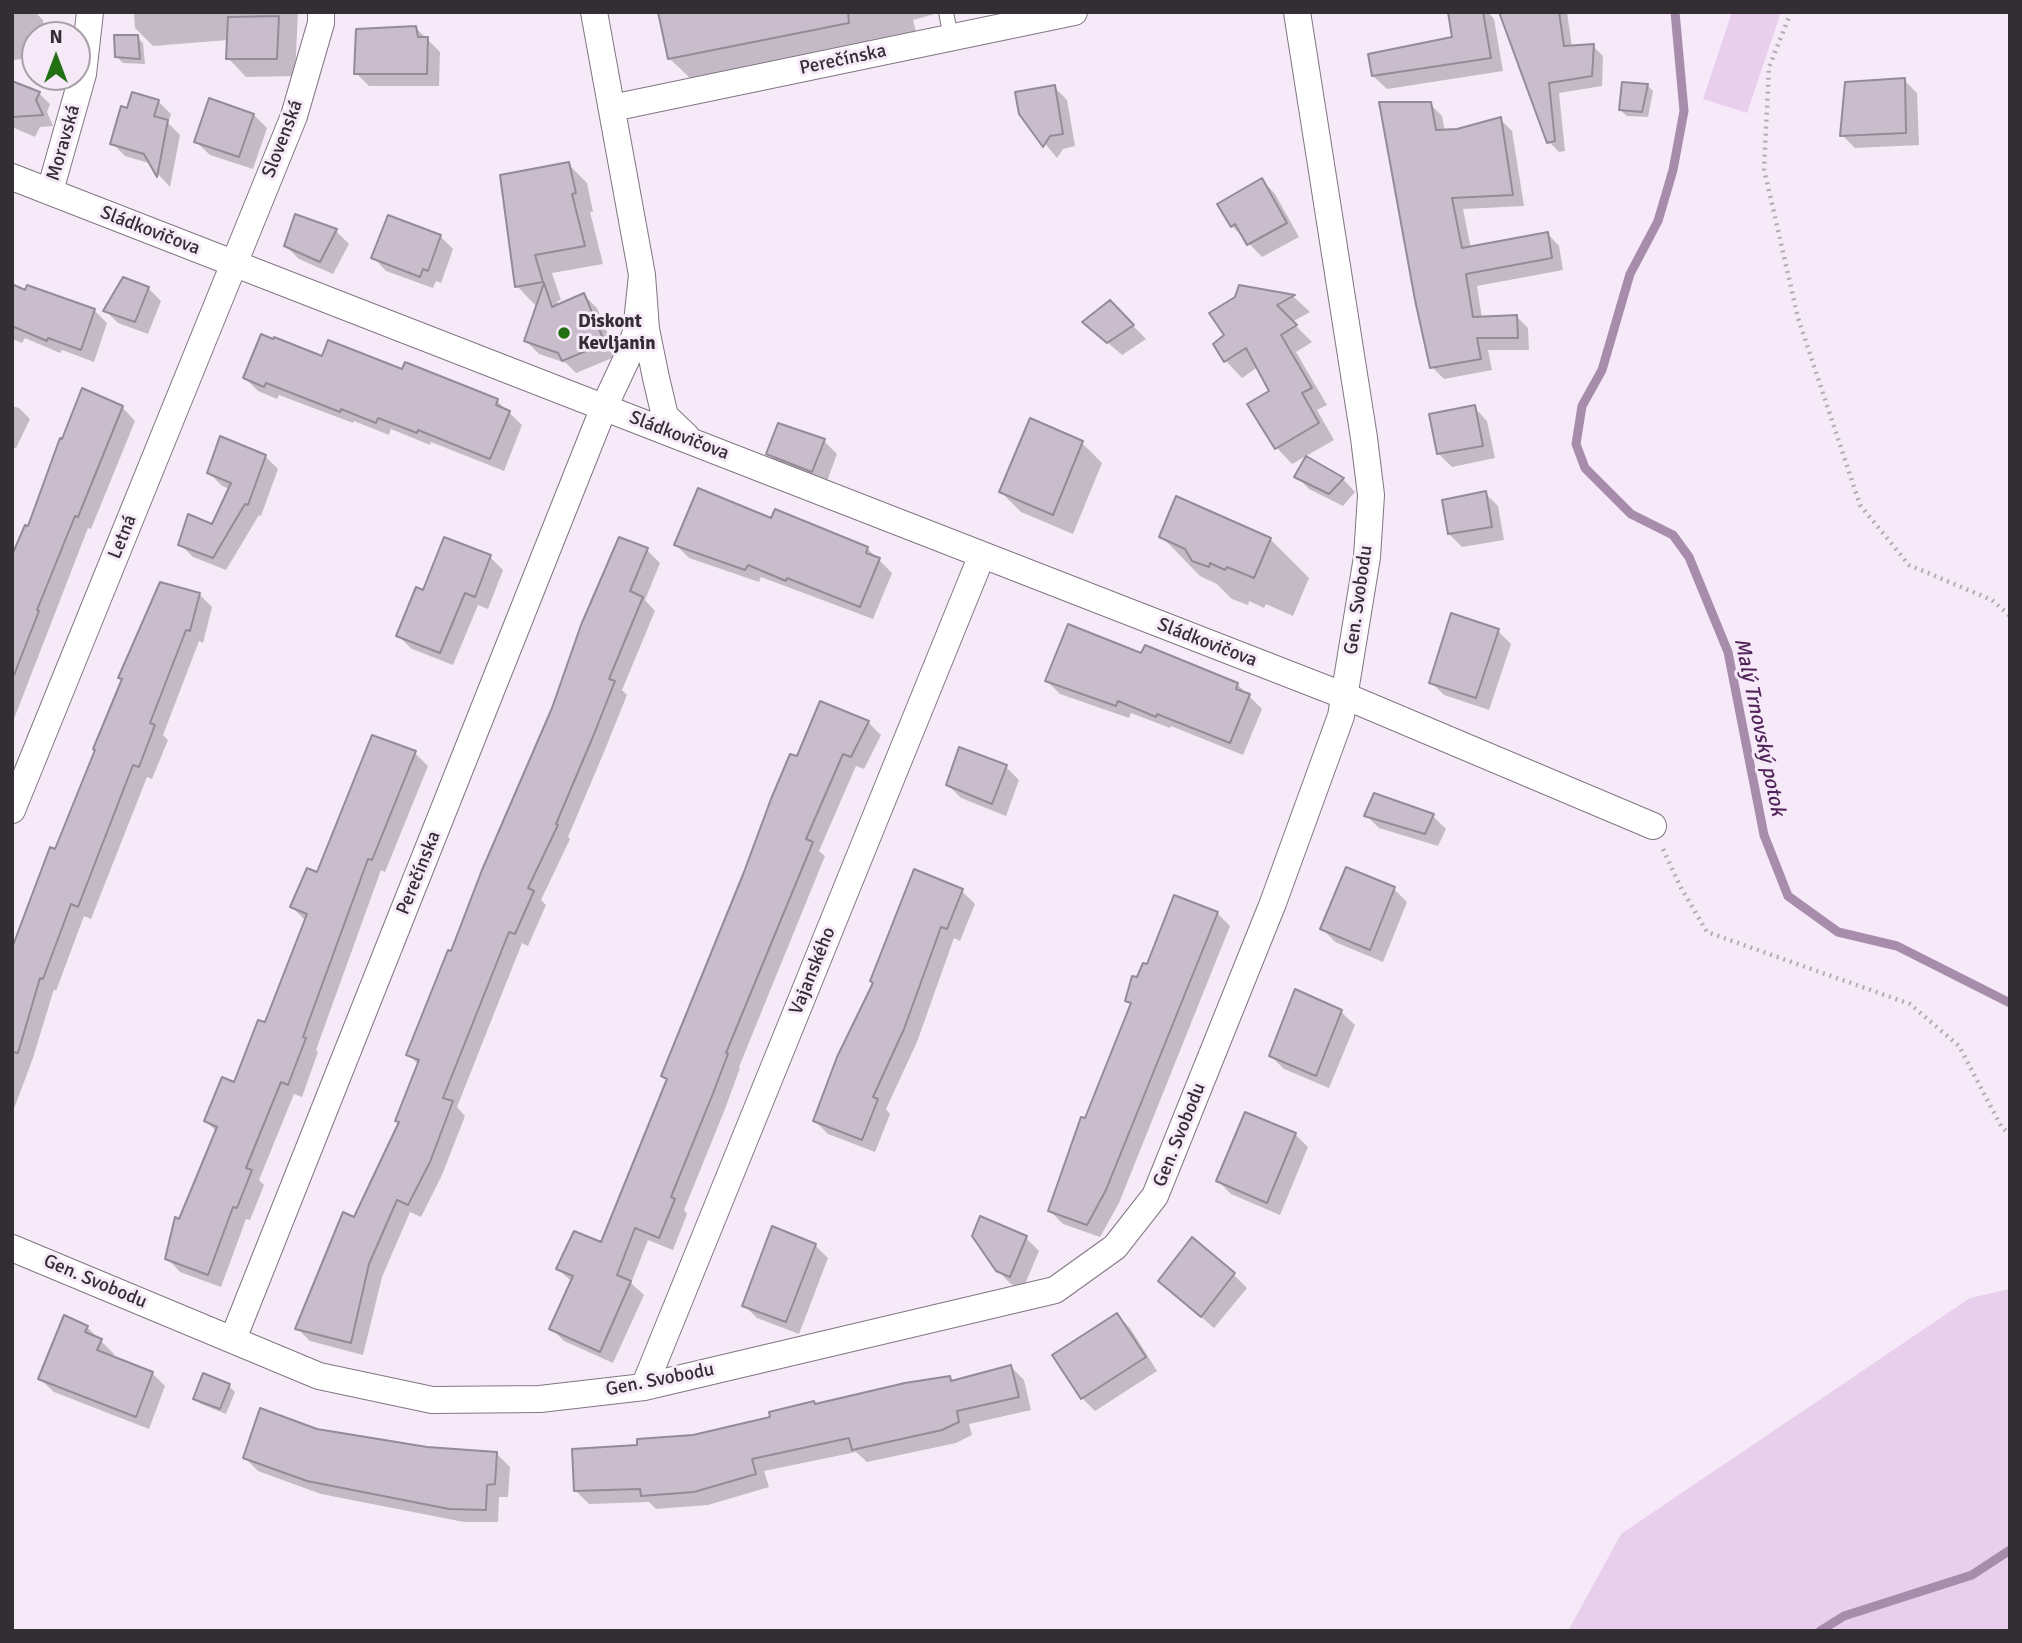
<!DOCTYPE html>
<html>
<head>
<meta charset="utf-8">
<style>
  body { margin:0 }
  #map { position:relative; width:2022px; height:1643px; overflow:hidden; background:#f6e9f8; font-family:Signika,sans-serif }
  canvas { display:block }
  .frame { position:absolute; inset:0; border:14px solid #322e33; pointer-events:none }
  .north { position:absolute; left:21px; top:21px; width:70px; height:70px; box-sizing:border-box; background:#f6e9f8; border:2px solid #a89ea9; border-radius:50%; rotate:0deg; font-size:19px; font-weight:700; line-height:28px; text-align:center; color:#322e33 }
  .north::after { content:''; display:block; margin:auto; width:24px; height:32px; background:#236f13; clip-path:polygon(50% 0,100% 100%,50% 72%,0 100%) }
</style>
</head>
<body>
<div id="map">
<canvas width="2022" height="1643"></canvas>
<div class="frame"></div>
<div class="north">N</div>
</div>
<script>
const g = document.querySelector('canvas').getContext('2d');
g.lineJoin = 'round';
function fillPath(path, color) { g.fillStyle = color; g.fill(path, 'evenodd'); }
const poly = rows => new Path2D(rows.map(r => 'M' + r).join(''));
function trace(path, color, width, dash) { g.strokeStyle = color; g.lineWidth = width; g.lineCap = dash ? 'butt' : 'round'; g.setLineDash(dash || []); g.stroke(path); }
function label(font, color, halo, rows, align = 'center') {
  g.font = font + ' Signika,sans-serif'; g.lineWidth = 6; g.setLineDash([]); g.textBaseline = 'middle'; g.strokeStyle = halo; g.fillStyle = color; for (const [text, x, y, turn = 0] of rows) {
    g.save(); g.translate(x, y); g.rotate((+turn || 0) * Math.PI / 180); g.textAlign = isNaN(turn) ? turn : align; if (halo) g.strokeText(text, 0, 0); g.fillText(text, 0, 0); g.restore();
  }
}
const green = poly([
  [1732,12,1781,12,1747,113,1703,99],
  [2010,1289,2010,1631,1568,1631,1621,1534,1970,1298]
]);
const shadow = poly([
  [12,12,35,12,43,20,44,35,35,35,35,58,12,60],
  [134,12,298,12,295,76,246,77,228,58,228,40,153,46,135,28],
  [660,12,937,12,938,13,913,20,917,36,692,80,669,58],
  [1450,12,1488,12,1494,19,1503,71,1387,89,1373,76,1454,39],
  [1501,12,1567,12,1572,47,1593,46,1603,56,1602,86,1559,93,1565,151,1559,152,1549,142],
  [415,27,440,52,439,86,369,86,356,73],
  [137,37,143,43,145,64,123,63,116,56],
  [1904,80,1917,93,1919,145,1855,148,1842,135],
  [12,82,39,93,50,104,47,112,53,126,40,127,35,137,12,127],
  [1647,85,1653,91,1648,117,1627,116,1620,110],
  [1054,87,1067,100,1075,146,1063,149,1057,158,1020,113],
  [158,101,171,114,168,123,180,135,170,187,159,175,152,164,125,156,112,143,128,110],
  [1430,104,1442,116,1445,132,1457,131,1500,119,1512,131,1524,206,1463,209,1471,249,1548,234,1559,246,1563,270,1477,286,1482,318,1516,316,1528,328,1529,350,1488,350,1492,370,1444,379,1432,367],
  [254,115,267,128,253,169,210,155,196,142],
  [568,164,587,183,593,212,590,212,603,264,552,273,561,300,557,301,559,306,584,295,597,308,617,356,576,373,566,363,539,354,526,341,538,305,535,305,517,286],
  [1262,180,1275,194,1299,237,1262,257,1232,226],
  [336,231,349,244,333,274,299,259,286,246],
  [440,236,453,249,441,283,436,281,433,288,386,271,373,257],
  [12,286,94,310,107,323,94,362,62,350,60,353,25,338,22,343,12,339],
  [1241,287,1294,297,1310,312,1292,322,1312,342,1296,352,1327,405,1317,410,1334,440,1292,464,1276,447,1271,392,1258,367,1242,378,1226,361,1215,344,1227,336],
  [148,288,161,301,148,334,118,323,105,310],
  [1110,302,1146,339,1122,355,1084,322],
  [323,358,403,371,406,364,497,401,522,425,504,471,431,442,430,445,391,429,389,435,354,421,353,423,279,395,277,399,258,391,245,378],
  [12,406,19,408,30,419,16,448,12,447],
  [122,407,135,421,91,529,88,528,12,724,12,560,29,529],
  [1474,407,1487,421,1495,458,1452,467,1439,454],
  [824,441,837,454,826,484,782,467,768,453],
  [1082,443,1102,463,1073,534,1021,512,1001,492],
  [265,456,278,469,261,516,259,515,226,570,193,557,180,544,213,526,230,489,222,486,209,473],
  [1296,476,1343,479,1355,492,1343,506,1309,489],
  [1485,493,1498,506,1504,540,1462,547,1449,534],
  [772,520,867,548,892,573,873,619,761,577,759,582,689,558,676,545],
  [1162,537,1270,539,1309,578,1293,616,1266,604,1264,608,1249,601,1248,605,1232,599,1217,584,1200,576],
  [445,539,490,557,503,570,488,609,478,605,453,665,412,649,398,636,424,592],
  [647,550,660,563,645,600,655,611,622,690,627,695,604,752,568,837,570,839,541,900,546,905,528,946,522,943,457,1107,465,1116,442,1175,421,1217,410,1212,382,1277,363,1355,310,1341,297,1328,355,1219,400,1124,397,1120,419,1065,409,1055,452,953],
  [199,594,212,607,203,643,199,641,163,735,168,740,152,779,147,777,91,919,84,916,56,991,54,989,33,1058,12,1114,12,953,56,851],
  [1498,631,1511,644,1489,710,1444,695,1431,682],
  [1047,681,1237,684,1262,709,1243,755,1171,726,1170,728,1131,713,1129,718,1060,694],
  [868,722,881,735,864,769,856,766,819,851,825,856,739,1067,740,1068,725,1109,684,1210,687,1214,673,1250,648,1240,631,1283,644,1295,613,1363,564,1341,551,1328,572,1282,558,1269,601,1244,668,1081,664,1076,798,759],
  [415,753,428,766,385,872,381,870,316,1050,318,1052,302,1097,294,1094,259,1180,264,1185,250,1220,246,1219,221,1287,180,1272,167,1258,217,1132,206,1121,235,1084,266,1024,306,921,292,907],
  [1006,767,1019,780,1006,816,961,798,948,785],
  [1366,815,1433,816,1446,829,1438,846,1379,828],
  [1394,889,1407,902,1383,962,1335,942,1322,928],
  [962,891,975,904,960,941,954,938,917,1042,886,1109,890,1114,875,1152,828,1134,815,1121],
  [1217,913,1230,926,1119,1203,1100,1237,1063,1224,1050,1211,1132,1005,1127,1000,1148,967],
  [1296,991,1341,1012,1355,1025,1329,1088,1284,1069,1271,1056],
  [1295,1134,1308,1147,1280,1215,1231,1194,1218,1181],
  [1026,1238,1039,1251,1023,1289,1011,1284,997,1270],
  [815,1245,828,1258,799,1334,757,1318,744,1305],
  [1234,1275,1247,1288,1214,1328,1160,1281],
  [1117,1315,1130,1328,1157,1371,1095,1411,1082,1398],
  [87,1327,114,1354,112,1358,152,1373,165,1386,149,1429,54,1392,40,1379],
  [1011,1367,1024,1380,1031,1410,969,1424,972,1435,956,1443,867,1462,856,1452,764,1471,769,1487,708,1505,656,1509,649,1502,589,1504,576,1491,639,1447,693,1437,816,1405,950,1378,953,1382],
  [229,1386,235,1392,226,1414,201,1404,195,1398],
  [317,1431,427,1449,496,1453,510,1467,508,1497,499,1497,498,1522,464,1522,321,1494,258,1471,245,1458]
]);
const stream = poly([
  [1675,12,1684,111,1673,170,1658,221,1630,274,1602,370,1582,406,1576,444,1585,468,1631,514,1673,535,1689,557,1728,652,1764,835,1788,896,1838,932,1897,946,2010,1003],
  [1820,1631,1844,1616,1972,1575,2010,1550]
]);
const building = poly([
  [658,12,848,12,849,23,668,59,658,12],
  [1448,12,1483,12,1491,58,1372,76,1368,54,1452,37,1448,12],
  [1499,12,1559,12,1564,46,1594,44,1592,76,1549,83,1555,141,1547,143,1499,12],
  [279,16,277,59,226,59,228,17,279,16],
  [416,26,418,37,428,37,427,74,354,74,356,29,416,26],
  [114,35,138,35,140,59,115,57,114,35],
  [1905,78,1906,133,1840,136,1845,82,1905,78],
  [12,81,40,92,36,100,43,115,12,117,12,81],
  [1622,82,1648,84,1642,112,1619,110,1622,82],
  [1055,85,1063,134,1050,136,1043,147,1019,114,1015,92,1055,85],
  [132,92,159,100,154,116,168,120,157,177,144,154,110,144,121,106,127,108,132,92],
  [209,98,254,114,239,157,194,142,209,98],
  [1379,102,1431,102,1436,130,1457,129,1501,117,1513,195,1452,198,1462,248,1548,232,1552,258,1466,274,1473,317,1517,315,1518,338,1477,338,1481,359,1430,368,1415,300,1379,102],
  [569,162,576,193,572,194,585,246,535,255,543,282,515,287,500,175,569,162],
  [1262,178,1287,223,1247,245,1235,224,1231,227,1217,204,1262,178],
  [295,214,337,229,320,262,284,246,295,214],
  [388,215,441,235,428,271,423,269,420,277,371,258,388,215],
  [123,277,149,287,135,322,103,311,123,277],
  [544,283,552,307,584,293,605,343,562,361,558,353,524,341,544,283],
  [12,284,25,290,27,285,95,309,81,350,48,338,47,341,12,326,12,284],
  [1239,285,1295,295,1277,305,1297,325,1281,335,1312,388,1302,393,1319,423,1275,449,1247,404,1269,391,1246,348,1224,362,1213,344,1224,335,1209,313,1235,297,1239,285],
  [1110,300,1134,325,1107,343,1082,322,1110,300],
  [261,334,273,339,274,337,322,356,328,340,402,369,405,362,498,399,496,405,510,411,490,459,418,430,417,433,378,418,376,423,341,409,340,412,266,383,264,387,243,378,261,334],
  [82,388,123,406,78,517,75,516,37,610,39,611,14,675,12,675,12,555,25,525,28,526,60,438,62,439,82,388],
  [1475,405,1483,446,1437,454,1429,414,1475,405],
  [1030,418,1083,441,1053,515,999,492,1030,418],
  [778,423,825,439,812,472,766,454,778,423],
  [220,436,266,455,248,505,245,504,213,558,178,545,188,514,212,524,231,483,207,473,220,436],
  [1306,456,1344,478,1329,494,1294,477,1306,456],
  [698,488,771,518,775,509,868,547,866,553,880,558,860,607,787,578,786,581,748,565,745,570,674,545,698,488],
  [1486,491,1492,527,1448,534,1442,500,1486,491],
  [1176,496,1271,538,1254,578,1227,567,1225,570,1210,563,1209,567,1192,561,1185,549,1159,537,1176,496],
  [444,537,491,555,475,597,465,593,440,653,396,636,416,587,423,590,444,537],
  [619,537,648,548,630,591,643,597,609,679,615,681,592,739,556,824,558,825,528,888,534,891,515,934,509,932,443,1098,453,1101,430,1162,408,1205,397,1200,369,1264,351,1343,295,1329,343,1212,354,1217,399,1122,395,1121,419,1060,406,1055,448,950,451,951,482,870,552,708,581,625,619,537],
  [160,582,200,593,190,631,186,630,150,723,155,725,139,767,133,765,78,907,71,904,43,979,40,978,18,1053,12,1052,12,948,50,847,55,849,95,750,93,749,122,679,118,678,160,582],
  [1451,613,1499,629,1476,698,1429,683,1451,613],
  [1068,624,1141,653,1145,645,1238,683,1236,689,1250,694,1230,743,1157,714,1156,717,1118,701,1116,706,1045,681,1068,624],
  [820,701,869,721,851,757,843,754,806,839,813,842,726,1053,728,1054,712,1096,671,1197,675,1199,659,1238,635,1228,617,1275,631,1281,600,1352,549,1329,573,1276,556,1269,574,1231,601,1242,667,1079,661,1076,744,872,771,799,790,754,797,756,820,701],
  [372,735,416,751,372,860,368,859,303,1037,306,1038,288,1085,281,1082,246,1168,252,1170,237,1208,233,1207,208,1275,165,1259,175,1217,179,1219,217,1127,204,1121,222,1077,234,1082,258,1020,265,1022,307,914,290,907,307,868,317,872,372,735],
  [959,747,1007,765,992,804,946,785,959,747],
  [1374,793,1434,814,1425,834,1364,816,1374,793],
  [1346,867,1395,887,1370,950,1320,929,1346,867],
  [914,869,963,889,947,929,941,927,904,1029,873,1097,878,1099,862,1140,813,1121,837,1057,873,983,870,981,914,869],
  [1174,895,1218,912,1106,1190,1087,1225,1048,1211,1081,1117,1085,1118,1131,1003,1125,1001,1132,976,1137,977,1143,963,1147,964,1174,895],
  [1295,989,1342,1010,1316,1076,1269,1056,1295,989],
  [1245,1112,1296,1133,1267,1203,1216,1181,1245,1112],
  [980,1216,1027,1236,1010,1277,996,1271,972,1236,980,1216],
  [772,1226,816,1244,786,1322,742,1306,772,1226],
  [1192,1237,1235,1273,1201,1317,1158,1281,1192,1237],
  [1117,1313,1146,1357,1081,1399,1052,1355,1117,1313],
  [64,1315,88,1326,85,1332,102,1339,97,1350,153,1372,136,1417,38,1379,64,1315],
  [1011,1365,1019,1397,957,1411,959,1422,942,1430,852,1450,849,1438,752,1459,756,1474,694,1492,641,1496,640,1489,574,1491,572,1449,637,1445,637,1439,693,1435,770,1417,769,1412,814,1401,815,1404,905,1383,950,1376,951,1381,1011,1365],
  [203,1373,230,1384,220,1409,193,1399,203,1373],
  [260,1408,317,1429,427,1447,497,1452,495,1484,487,1485,486,1510,449,1509,307,1481,243,1458,260,1408]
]);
const path = poly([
  [1791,12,1769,67,1764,169,1798,318,1860,505,1909,565,1992,600,2010,616],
  [1663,849,1680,886,1707,932,1910,1004,1959,1046,2001,1126,2010,1135]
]);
const lane = poly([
  [946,12,951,38]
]);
const street = poly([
  [594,12,642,275,646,329,656,378,665,416,686,436],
  [612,108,1074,12],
  [12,177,1345,696,1653,826],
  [50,191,83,74,90,12],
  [12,810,294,116,321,23,321,12],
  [12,1248,319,1376,432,1400,540,1399,644,1387,1055,1290,1115,1247,1155,1196,1273,903,1341,716,1367,557,1371,495,1364,438,1297,12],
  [233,1339,604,407,627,358,636,332,642,275],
  [644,1387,982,555]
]);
const markers = [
  [564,333,7,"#236f13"]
];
const streetNames = [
  ["Perečínska",843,60,-12],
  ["Slovenská",283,139,-69],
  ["Moravská",64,143,-74],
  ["Sládkovičova",150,231,21],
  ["Sládkovičova",679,436,21],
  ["Letná",123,537,-68],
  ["Gen. Svobodu",1359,600,-82],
  ["Sládkovičova",1207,643,21],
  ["Perečínska",419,873,-68],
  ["Vajanského",813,971,-68],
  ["Gen. Svobodu",1180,1135,-68],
  ["Gen. Svobodu",95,1282,23],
  ["Gen. Svobodu",660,1380,-11]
];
const poiNames = [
  ["Diskont",578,322],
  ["Kevljanin",578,344]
];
const waterNames = [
  ["Malý Trnovský potok",1759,727,78]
];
fillPath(green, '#e8d0ed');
fillPath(shadow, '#0003');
trace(stream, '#a78cac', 9);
fillPath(building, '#c9bdcc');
trace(building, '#958a98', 2);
trace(lane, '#817683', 16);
trace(street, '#817683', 28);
trace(path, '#b5abb7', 4.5, [2, 5]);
trace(lane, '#fff', 14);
trace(street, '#fff', 26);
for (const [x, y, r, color] of markers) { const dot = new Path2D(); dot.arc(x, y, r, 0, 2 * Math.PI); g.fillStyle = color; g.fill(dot); trace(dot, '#f6e9f8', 2.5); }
label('19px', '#322e33', '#f6e9f8', streetNames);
label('bold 19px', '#322e33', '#f6e9f8', poiNames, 'left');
label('italic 21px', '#51255a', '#f6e9f8', waterNames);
</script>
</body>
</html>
